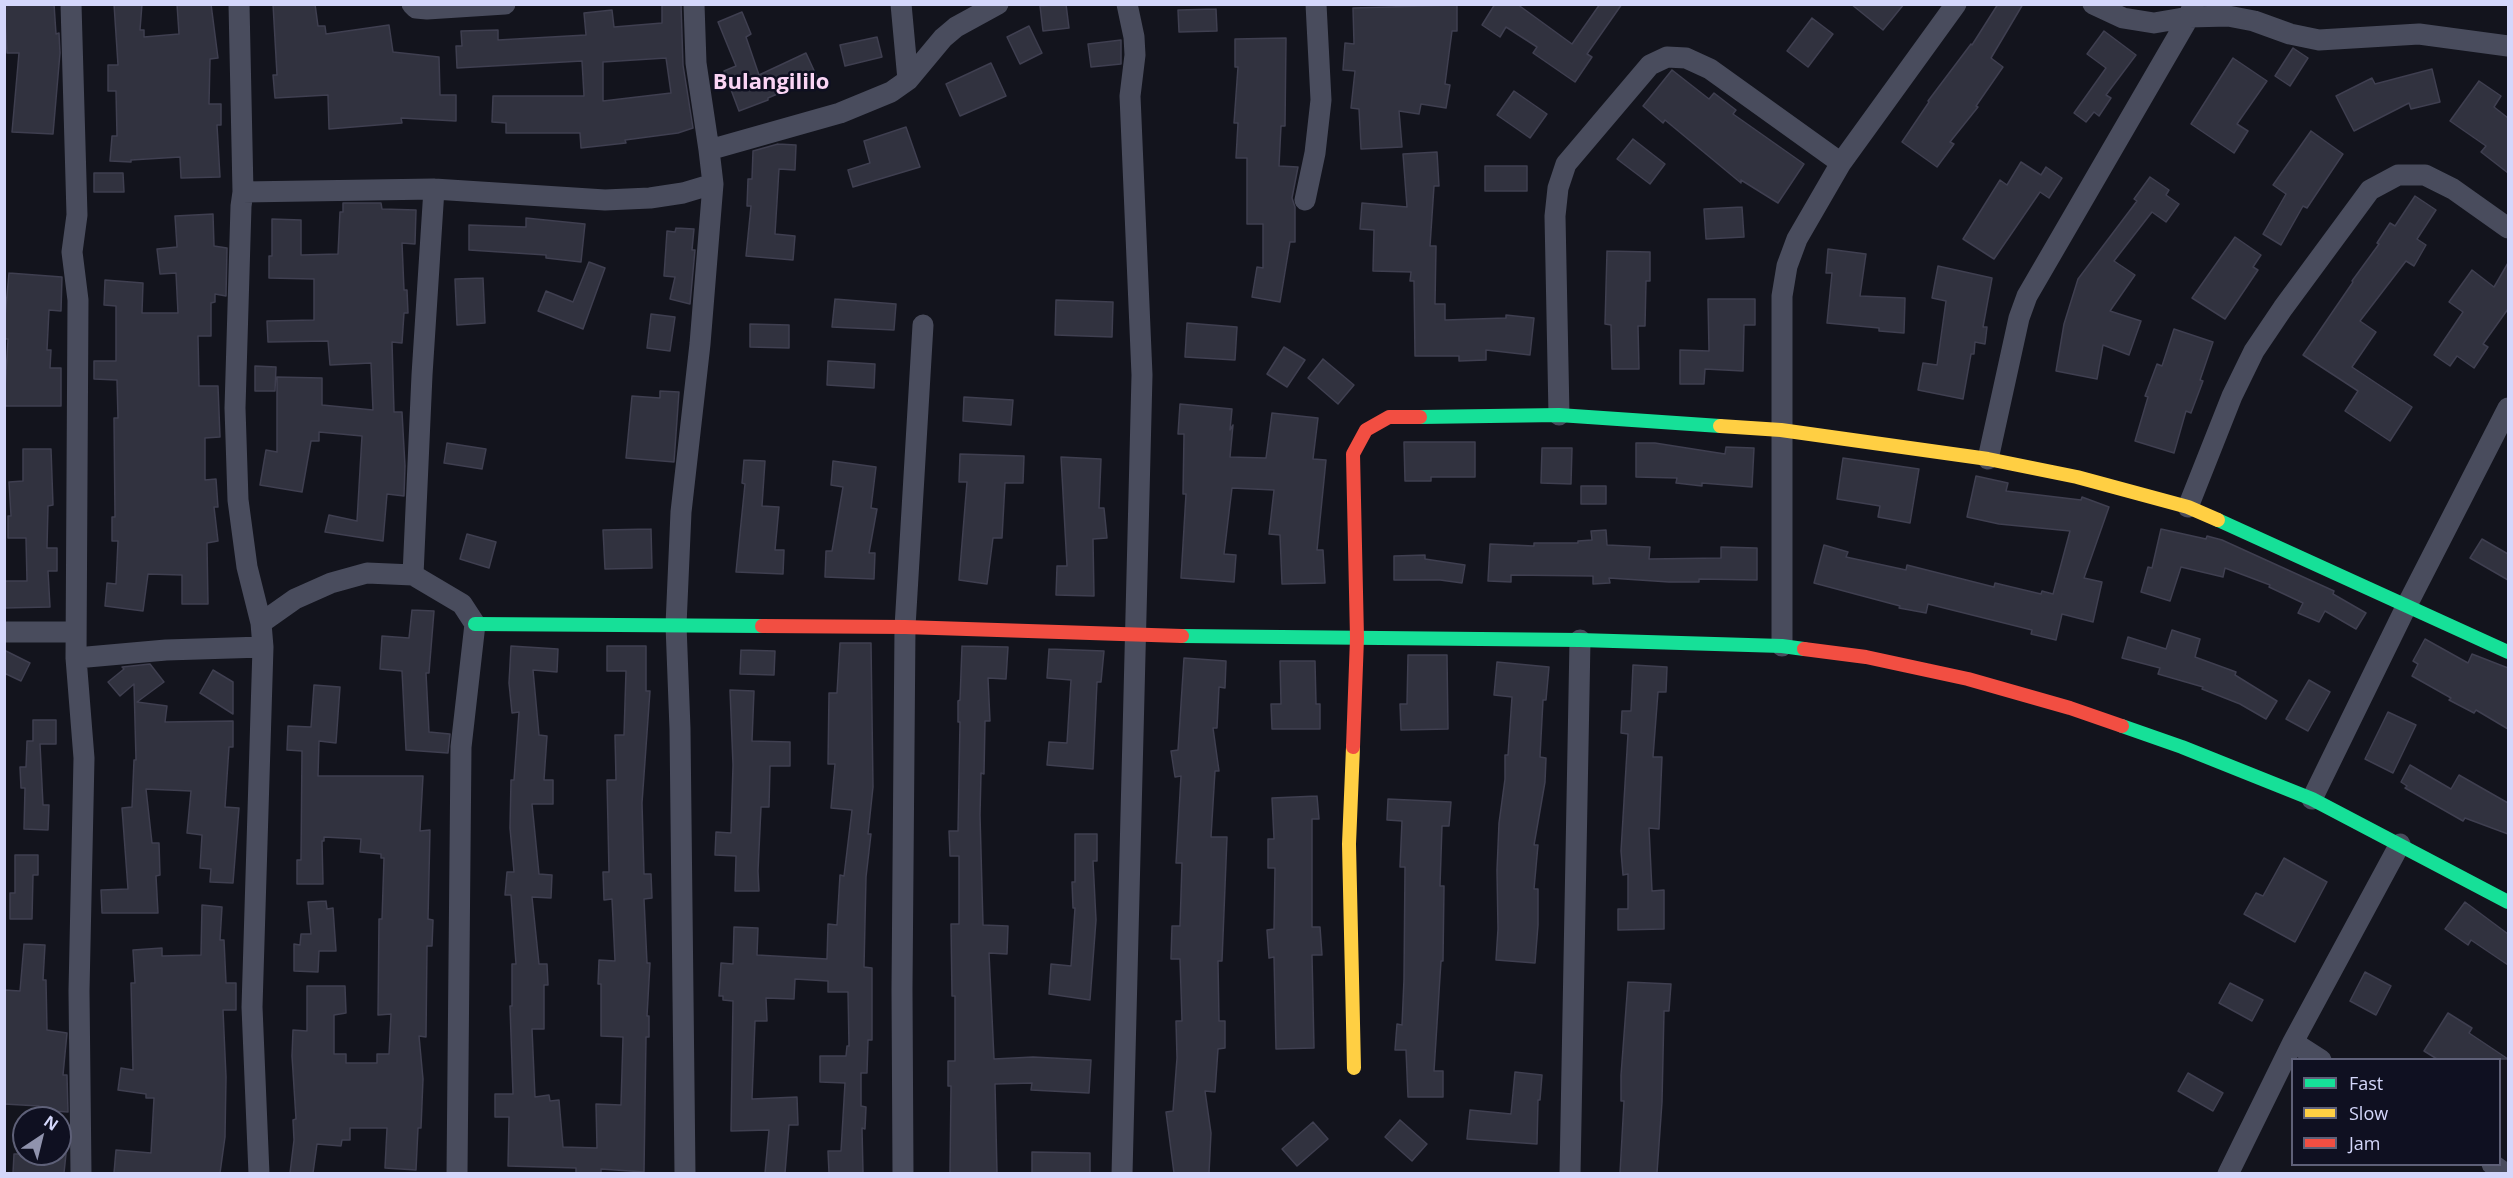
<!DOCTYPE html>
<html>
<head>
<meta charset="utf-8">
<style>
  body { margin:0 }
  #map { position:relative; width:2513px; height:1178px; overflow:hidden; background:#13141d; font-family:"Open Sans",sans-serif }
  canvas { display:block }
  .frame { position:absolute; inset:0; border:6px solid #d4d7fb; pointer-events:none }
  .legend { position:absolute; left:2291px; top:1058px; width:210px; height:108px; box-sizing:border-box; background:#0f1021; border:2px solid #5e6078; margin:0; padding:8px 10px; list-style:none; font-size:18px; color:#d4d7fb }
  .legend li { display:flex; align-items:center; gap:12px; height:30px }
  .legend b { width:30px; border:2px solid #5e6078 }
  .north { position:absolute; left:12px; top:1106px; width:60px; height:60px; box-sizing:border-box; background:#0f1021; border:2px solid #5e6078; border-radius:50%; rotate:35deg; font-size:16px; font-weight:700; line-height:24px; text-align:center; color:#d4d7fb }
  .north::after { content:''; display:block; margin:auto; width:21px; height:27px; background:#9093ad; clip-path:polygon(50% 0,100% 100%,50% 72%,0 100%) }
</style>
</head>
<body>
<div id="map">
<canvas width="2513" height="1178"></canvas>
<div class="frame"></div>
<ul class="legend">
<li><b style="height:8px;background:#16e098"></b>Fast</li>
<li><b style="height:8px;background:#ffcf43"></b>Slow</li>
<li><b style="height:8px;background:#f24e42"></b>Jam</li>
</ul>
<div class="north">N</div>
</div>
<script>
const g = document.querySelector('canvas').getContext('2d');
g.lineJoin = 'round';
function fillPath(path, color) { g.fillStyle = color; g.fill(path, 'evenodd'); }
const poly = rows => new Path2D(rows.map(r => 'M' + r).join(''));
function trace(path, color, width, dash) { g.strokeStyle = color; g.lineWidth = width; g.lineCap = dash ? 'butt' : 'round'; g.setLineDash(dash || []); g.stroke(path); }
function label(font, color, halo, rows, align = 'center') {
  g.font = font + ' "Open Sans",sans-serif'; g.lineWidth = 5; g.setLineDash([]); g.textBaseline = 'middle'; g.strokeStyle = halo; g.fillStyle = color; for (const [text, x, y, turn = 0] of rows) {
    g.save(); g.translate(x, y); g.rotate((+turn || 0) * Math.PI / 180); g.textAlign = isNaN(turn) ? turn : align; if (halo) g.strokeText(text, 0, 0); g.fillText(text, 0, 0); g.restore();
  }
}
const building = poly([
  [4,4,54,4,56,34,59,33,60,53,53,134,12,132,19,53,7,53,4,4],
  [114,4,142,4,140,30,144,30,144,37,179,34,177,4,211,4,218,58,210,59,209,104,221,104,221,125,217,125,220,177,181,178,180,157,131,160,131,162,110,161,112,136,117,136,116,91,108,91,108,65,118,65,114,4],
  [273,4,315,4,318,26,325,26,326,34,389,25,393,52,439,57,440,95,456,95,456,121,401,118,402,123,329,129,328,95,275,98,273,75,277,75,273,4],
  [662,4,681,4,683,65,693,128,678,133,625,140,626,143,581,148,580,133,506,133,506,123,492,122,493,96,584,96,582,61,457,68,456,46,462,46,461,31,498,30,498,40,586,35,584,13,612,10,614,27,662,23,662,4],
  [666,58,671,93,603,101,603,62,666,58],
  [1066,4,1069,28,1043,31,1040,6,1066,4],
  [1495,4,1517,4,1572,44,1600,4,1622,4,1587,54,1592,57,1575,82,1533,53,1537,47,1506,27,1500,37,1482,25,1495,4],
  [1851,4,1904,4,1883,30,1851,4],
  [1998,4,2023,4,1991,58,2003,67,1976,106,1978,107,1950,142,1954,144,1937,167,1902,142,1929,102,1928,101,1971,44,1972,45,1998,4],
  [1457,5,1457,31,1452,31,1445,84,1450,85,1446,108,1421,104,1419,114,1399,111,1402,147,1361,149,1359,109,1351,108,1355,71,1343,70,1345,43,1354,44,1353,8,1457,5],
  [1216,9,1217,31,1179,32,1178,10,1216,9],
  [742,12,751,34,746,37,759,75,806,53,817,77,768,98,768,100,739,111,724,71,736,66,718,22,742,12],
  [1812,18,1833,34,1808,67,1787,51,1812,18],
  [1029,26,1042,53,1020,64,1007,37,1029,26],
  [2104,31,2136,55,2106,95,2111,98,2099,116,2094,112,2086,122,2074,113,2106,68,2087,54,2104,31],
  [877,37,882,57,845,66,840,45,877,37],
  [1286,38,1285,126,1281,126,1279,166,1298,167,1292,198,1295,207,1295,242,1290,242,1280,302,1252,297,1257,267,1263,268,1263,224,1247,224,1247,158,1236,158,1238,123,1234,123,1238,67,1235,67,1235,39,1286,38],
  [1121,40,1121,64,1091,67,1088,44,1121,40],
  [2293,48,2308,58,2290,86,2275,76,2293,48],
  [2233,58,2267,81,2237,124,2248,131,2234,153,2191,124,2233,58],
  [991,63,1006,96,960,116,946,84,991,63],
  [2432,69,2440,102,2411,109,2409,103,2354,131,2336,96,2372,78,2375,84,2432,69],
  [1672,70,1709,99,1714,93,1736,110,1733,114,1804,164,1778,203,1741,180,1741,183,1665,120,1663,123,1643,106,1672,70],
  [2479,81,2501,96,2494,107,2508,118,2508,173,2481,152,2486,146,2450,121,2479,81],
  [1514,91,1547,114,1530,138,1497,115,1514,91],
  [906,127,920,167,853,187,848,170,870,163,864,141,906,127],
  [2311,131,2343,154,2307,208,2303,206,2281,245,2263,234,2286,194,2273,185,2311,131],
  [1633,139,1665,164,1650,184,1617,159,1633,139],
  [778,144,796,145,795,170,779,169,775,234,795,236,793,260,746,256,751,206,747,206,748,179,752,179,753,151,778,144],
  [1437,152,1439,186,1434,186,1430,246,1436,246,1435,304,1445,304,1445,320,1506,318,1506,315,1534,318,1530,355,1486,350,1486,360,1459,361,1459,356,1415,356,1414,281,1410,281,1411,272,1373,271,1374,230,1360,229,1362,203,1407,207,1403,154,1437,152],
  [2021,162,2041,175,2046,167,2062,178,2049,198,2040,192,1994,259,1963,239,2000,180,2007,185,2021,162],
  [1485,166,1527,166,1527,191,1485,191,1485,166],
  [94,173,123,173,124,192,94,192,94,173],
  [2150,177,2169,190,2166,195,2179,204,2166,222,2152,212,2114,261,2135,275,2110,311,2141,321,2129,355,2103,345,2097,379,2056,371,2064,324,2078,279,2137,201,2134,199,2150,177],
  [2415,196,2436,210,2417,239,2426,245,2414,266,2406,261,2360,321,2376,332,2352,367,2412,407,2390,441,2345,411,2358,391,2303,355,2353,282,2352,281,2379,244,2377,243,2390,223,2395,226,2415,196],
  [343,203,381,203,382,209,416,210,415,244,402,243,404,290,407,290,408,313,404,313,402,343,392,342,394,412,402,412,405,466,404,496,387,494,383,541,325,532,329,515,357,521,362,436,319,432,319,441,311,441,302,492,260,485,266,450,277,452,277,377,322,378,322,405,373,410,371,363,330,365,328,341,268,342,267,321,314,320,314,279,269,278,269,256,272,256,272,219,301,220,301,255,338,254,340,212,343,212,343,203],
  [1742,207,1744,237,1706,239,1704,209,1742,207],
  [213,214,214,246,227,248,226,296,215,294,215,302,211,303,211,336,198,336,199,386,218,386,220,437,205,438,205,480,216,479,218,507,214,507,218,541,207,543,208,604,182,604,182,575,148,574,143,611,105,606,107,583,116,584,118,541,112,541,112,517,115,517,114,418,118,418,117,380,94,379,94,361,116,361,116,306,104,305,105,280,143,283,142,313,178,313,176,273,160,274,157,249,177,247,175,216,213,214],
  [526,218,585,224,581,262,546,258,546,255,469,250,469,225,526,227,526,218],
  [676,228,694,229,692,250,695,250,690,304,670,299,675,277,664,276,667,231,675,232,676,228],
  [2235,237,2261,255,2253,267,2258,270,2225,319,2192,298,2235,237],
  [1828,249,1866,254,1860,296,1905,298,1904,333,1879,331,1879,328,1827,323,1832,273,1826,273,1828,249],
  [1607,251,1650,252,1650,281,1646,281,1645,326,1638,326,1639,369,1612,369,1611,325,1605,324,1607,251],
  [589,262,605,268,583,329,538,311,546,291,573,302,589,262],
  [2508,263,2508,309,2483,344,2488,347,2474,368,2457,356,2450,366,2434,355,2463,312,2449,302,2472,270,2494,287,2508,263],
  [1938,266,1992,278,1983,327,1987,327,1985,344,1975,342,1974,354,1971,354,1963,399,1918,390,1923,363,1937,365,1946,301,1932,298,1938,266],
  [9,273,62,277,61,311,49,310,47,350,51,350,50,368,61,368,61,406,4,406,8,339,4,339,4,328,9,273],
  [483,278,485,323,457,325,455,279,483,278],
  [835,299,896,304,894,330,832,327,835,299],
  [1708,299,1755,299,1755,325,1744,325,1743,371,1705,369,1704,384,1680,384,1680,350,1709,351,1708,299],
  [1056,300,1113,302,1112,337,1055,335,1056,300],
  [651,314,675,317,670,351,647,348,651,314],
  [1187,323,1237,327,1235,360,1185,357,1187,323],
  [750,324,789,325,789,348,750,347,750,324],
  [2174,329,2213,342,2200,380,2203,381,2191,413,2186,411,2174,453,2135,441,2148,397,2145,396,2157,364,2162,366,2174,329],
  [1284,347,1305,360,1287,387,1267,374,1284,347],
  [1323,359,1354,385,1338,404,1308,378,1323,359],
  [828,361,875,364,874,388,827,385,828,361],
  [255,366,276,367,275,391,255,391,255,366],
  [660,391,679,392,674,462,626,458,632,396,660,398,660,391],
  [964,397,1013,400,1011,425,963,421,964,397],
  [1180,404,1232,409,1230,430,1233,425,1230,457,1266,458,1272,413,1318,418,1313,459,1326,460,1317,550,1323,550,1325,583,1282,584,1280,535,1269,534,1274,490,1232,488,1224,554,1236,555,1234,582,1181,578,1186,494,1183,494,1184,434,1178,434,1180,404],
  [1404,442,1475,442,1475,477,1431,477,1431,481,1405,481,1404,442],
  [447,443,486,449,482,469,444,463,447,443],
  [1636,443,1655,443,1725,454,1726,447,1754,448,1752,487,1702,483,1702,486,1676,483,1677,478,1636,477,1636,443],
  [1542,448,1572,448,1571,484,1541,483,1542,448],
  [23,449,51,449,53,505,48,506,47,548,57,548,57,571,48,571,50,607,4,608,4,581,27,581,26,538,8,538,8,516,11,516,9,482,23,481,23,449],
  [960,454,1024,456,1023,483,1005,483,1002,538,993,538,987,584,959,580,967,482,959,482,960,454],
  [1061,457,1101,459,1099,508,1104,508,1107,538,1093,539,1094,596,1056,595,1057,566,1067,566,1061,457],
  [1843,458,1919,469,1910,523,1878,517,1880,506,1837,499,1843,458],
  [744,460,765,461,762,506,779,507,775,550,784,550,783,574,736,572,745,484,742,483,744,460],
  [833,461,876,467,871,508,877,509,869,553,875,553,874,579,825,577,826,551,832,551,843,487,831,485,833,461],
  [1976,476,2008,483,2006,491,2081,500,2082,497,2109,507,2084,578,2102,582,2093,622,2062,614,2056,640,2031,634,2032,630,1928,604,1926,613,1899,608,1900,606,1814,583,1824,545,1848,552,1846,557,1906,570,1907,565,1994,587,1995,583,2041,594,2042,591,2053,594,2070,531,1999,524,1967,517,1976,476],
  [1581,486,1606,486,1606,504,1581,504,1581,486],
  [651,529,652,568,605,569,603,530,651,529],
  [2161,529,2206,539,2207,536,2222,540,2334,591,2333,594,2366,613,2356,629,2325,611,2319,622,2298,613,2303,603,2269,587,2270,585,2225,568,2223,577,2181,567,2170,601,2141,592,2148,567,2152,568,2161,529],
  [1606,530,1607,545,1650,547,1649,559,1721,558,1721,547,1757,548,1757,580,1699,579,1699,582,1669,582,1609,578,1610,583,1593,584,1593,576,1511,575,1511,582,1488,581,1490,544,1534,546,1534,543,1578,543,1578,541,1592,540,1591,531,1606,530],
  [467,534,496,542,489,568,460,559,467,534],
  [2482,539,2508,554,2508,580,2470,558,2482,539],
  [1425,555,1425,559,1465,565,1462,583,1440,580,1394,580,1394,556,1425,555],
  [412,610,434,611,429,673,426,673,429,732,450,734,448,753,406,750,402,671,380,669,382,636,409,638,412,610],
  [2172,630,2200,639,2195,657,2236,672,2235,675,2277,701,2266,719,2240,704,2202,689,2203,687,2158,674,2160,668,2122,658,2128,637,2166,649,2172,630],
  [2425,639,2468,663,2472,654,2508,668,2508,729,2476,710,2474,713,2449,700,2451,698,2412,676,2418,664,2413,661,2425,639],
  [840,643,871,643,873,787,868,834,871,834,866,877,864,967,872,968,872,1040,868,1040,867,1073,861,1073,861,1106,866,1107,865,1129,862,1128,863,1173,829,1173,828,1151,841,1151,845,1083,820,1082,820,1056,846,1056,847,1046,849,1046,848,992,828,992,828,981,795,979,794,999,766,998,767,1021,755,1021,752,1099,797,1097,798,1125,789,1125,785,1173,765,1173,769,1130,731,1131,733,1001,723,1000,723,996,719,996,721,963,733,964,734,927,758,928,757,955,827,959,828,924,837,925,840,875,844,876,852,810,831,808,835,764,828,764,829,693,837,693,840,643],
  [511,646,558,649,557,672,533,670,539,735,547,736,544,780,553,780,553,804,532,804,539,874,552,875,551,898,532,897,539,964,547,964,548,985,544,985,544,1029,532,1029,535,1097,549,1095,550,1101,559,1100,563,1147,597,1148,596,1104,621,1105,623,1037,601,1036,601,984,598,984,599,960,615,961,612,899,604,900,603,872,609,872,607,780,616,780,615,735,624,735,626,671,607,671,607,646,646,646,646,691,650,691,642,803,644,874,651,874,652,898,644,899,647,963,650,963,647,1016,649,1016,649,1037,646,1037,644,1172,601,1169,601,1173,576,1173,576,1168,508,1166,509,1117,495,1117,495,1094,513,1094,510,1006,512,1006,512,964,516,964,511,895,505,895,507,872,514,872,510,828,511,780,514,780,519,712,512,713,509,683,511,646],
  [962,646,1008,647,1006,679,988,678,990,721,985,721,984,774,981,773,980,815,983,925,1008,926,1007,954,989,953,994,1059,1033,1057,1091,1060,1089,1093,1031,1090,1032,1083,995,1084,997,1173,950,1173,951,1086,948,1086,948,1061,955,1061,955,996,952,996,951,924,959,924,959,856,950,856,949,831,958,831,960,722,958,722,958,701,960,700,962,646],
  [1049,649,1104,651,1101,682,1097,682,1093,769,1047,765,1049,742,1067,743,1071,680,1047,678,1049,649],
  [4,650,30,663,21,681,4,673,4,650],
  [741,650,775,651,774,675,740,674,741,650],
  [1408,655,1447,655,1448,729,1401,730,1400,704,1407,704,1408,655],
  [1184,658,1226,661,1225,688,1219,687,1217,728,1213,728,1219,771,1215,771,1211,837,1227,837,1222,961,1218,961,1219,1021,1225,1021,1225,1048,1218,1049,1215,1092,1205,1091,1211,1133,1209,1173,1174,1173,1166,1112,1173,1111,1177,1058,1176,1021,1182,1021,1180,959,1171,959,1172,926,1180,926,1182,863,1176,863,1181,776,1175,777,1171,751,1178,750,1184,658],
  [1280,661,1315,661,1316,704,1320,704,1320,729,1272,729,1271,704,1281,704,1280,661],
  [1497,662,1549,667,1546,700,1543,700,1540,757,1546,758,1545,782,1534,845,1538,845,1534,889,1538,889,1538,925,1535,963,1496,960,1498,929,1497,870,1499,823,1505,779,1505,755,1508,755,1512,697,1494,695,1497,662],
  [150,664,164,682,137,702,167,706,165,722,233,721,233,747,229,747,225,807,239,808,233,883,210,882,211,869,200,868,202,835,187,833,191,791,146,789,152,843,159,843,160,875,156,876,158,913,102,913,101,890,128,889,122,808,132,807,134,760,136,760,134,684,120,696,108,682,124,669,122,667,150,664],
  [1633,665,1667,667,1666,692,1658,692,1653,757,1662,757,1659,829,1649,828,1652,891,1664,890,1664,929,1618,930,1618,909,1628,909,1628,874,1623,875,1621,851,1628,734,1621,733,1622,711,1631,711,1633,665],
  [213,670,233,682,233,714,200,693,213,670],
  [2309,680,2330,692,2308,731,2286,719,2309,680],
  [314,685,340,687,336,743,319,741,318,776,423,776,420,831,430,830,428,919,433,920,432,946,427,946,426,1037,419,1036,423,1079,421,1128,418,1128,416,1170,385,1168,387,1128,350,1128,350,1140,342,1140,341,1146,317,1144,313,1173,290,1173,294,1140,293,1120,296,1119,292,1056,293,1030,307,1031,307,986,345,986,346,1013,334,1015,334,1054,346,1054,346,1063,377,1063,377,1054,389,1054,391,1014,378,1015,379,919,382,919,384,858,381,858,381,854,360,852,361,839,324,837,324,841,322,841,323,884,297,884,297,860,301,860,302,751,287,750,288,726,311,727,314,685],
  [730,690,754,691,752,741,790,742,790,766,770,766,769,807,761,807,758,871,759,891,735,891,736,856,715,855,716,832,731,833,733,765,730,690],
  [2388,712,2416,725,2393,773,2365,759,2388,712],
  [33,720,56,720,56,744,40,744,43,805,49,805,48,830,24,829,25,788,21,788,20,767,26,767,27,741,33,741,33,720],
  [2410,765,2451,789,2459,775,2508,803,2508,834,2465,818,2463,821,2405,788,2407,786,2401,782,2410,765],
  [1317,796,1319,819,1312,819,1312,927,1320,927,1322,955,1312,955,1314,1048,1276,1049,1274,957,1269,958,1267,930,1274,929,1275,868,1268,868,1268,839,1274,839,1272,798,1317,796],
  [1388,799,1451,802,1449,826,1442,826,1440,886,1444,886,1443,961,1441,961,1434,1071,1443,1071,1443,1097,1408,1097,1406,1050,1395,1050,1397,1024,1402,1025,1404,979,1405,867,1400,867,1402,821,1387,820,1388,799],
  [1075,834,1097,834,1097,861,1093,861,1096,920,1090,1000,1049,994,1051,964,1071,966,1075,908,1073,908,1072,882,1075,882,1075,834],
  [15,855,38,855,38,875,33,875,32,919,10,919,10,893,15,893,15,855],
  [2284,858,2327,882,2295,942,2244,914,2256,893,2263,896,2284,858],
  [326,901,327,909,333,908,336,951,319,951,318,972,294,971,294,944,300,945,301,934,311,934,308,902,326,901],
  [2465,902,2508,934,2508,965,2471,940,2468,945,2445,929,2465,902],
  [202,905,222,907,220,940,224,940,226,983,236,983,236,1010,223,1010,226,1077,225,1137,220,1173,114,1173,116,1150,151,1153,154,1098,146,1098,146,1094,118,1090,121,1068,133,1070,131,983,135,983,133,950,162,948,162,956,201,955,202,905],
  [24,944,45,945,43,980,46,980,47,1030,67,1033,63,1075,67,1075,68,1112,39,1110,39,1106,4,1104,4,990,20,991,24,944],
  [2365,972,2391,986,2376,1015,2350,1001,2365,972],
  [1628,982,1671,984,1669,1011,1664,1011,1662,1102,1657,1173,1620,1173,1624,1101,1621,1101,1621,1075,1628,982],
  [2230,983,2263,1000,2252,1021,2219,1003,2230,983],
  [2448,1013,2472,1028,2469,1033,2508,1059,2437,1059,2424,1051,2448,1013],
  [1515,1072,1542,1075,1540,1100,1538,1100,1537,1144,1467,1139,1470,1110,1511,1114,1515,1072],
  [2188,1073,2223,1093,2213,1111,2178,1091,2188,1073],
  [1400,1120,1427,1144,1412,1161,1385,1137,1400,1120],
  [1313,1122,1328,1139,1297,1166,1282,1149,1313,1122],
  [1032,1152,1090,1153,1090,1173,1032,1173,1032,1152],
  [14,1154,66,1154,64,1173,13,1173,14,1154]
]);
const street = poly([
  [71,4,77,215,72,252,78,300,76,658,84,758,79,991,81,1174],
  [239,4,243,192,241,206,235,408,238,500,247,567,261,623,263,647,252,1007,259,1174],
  [412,4,416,8,427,9,505,4],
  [694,4,696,63,709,150],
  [901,4,908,80],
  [2093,4,2123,18,2154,23,2189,17,2228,16,2254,21,2290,34,2319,40,2419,34,2508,46],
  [243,192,434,189,605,200,650,198,683,193,713,184,709,150,840,113,891,92,908,80,943,38,956,27,998,4],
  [1305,200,1315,153,1321,100,1316,4],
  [1559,415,1555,216,1558,188,1566,164,1650,65,1667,57,1686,58,1710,69,1841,163],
  [1988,459,2019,318,2027,296,2189,17,2193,4],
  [2188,507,2232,396,2254,351,2283,308,2370,190,2398,175,2425,175,2453,189,2508,228],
  [413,575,422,375,434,189],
  [261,623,295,599,331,583,367,573,413,575,462,604,475,624,461,747,457,1174],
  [4,632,76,632],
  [1782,646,1782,296,1787,266,1797,239,1841,163,1956,4],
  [76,658,166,650,263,647],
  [2312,799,2406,607,2508,408],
  [2293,1042,2321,1060],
  [2492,1164,2506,1174],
  [685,1174,680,729,676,625,681,512,700,344,713,184],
  [903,1174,902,989,905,627,923,325],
  [1122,1174,1142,375,1130,96,1135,55,1134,37,1127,4],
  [1570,1174,1580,640],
  [2228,1174,2293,1042,2400,844]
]);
const fast = poly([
  [1420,417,1559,415,1720,426],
  [2218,520,2508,652],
  [475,624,762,626],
  [1182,636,1580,640,1782,646,1804,649],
  [2122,726,2182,747,2312,799,2508,902]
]);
const slow = poly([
  [1720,426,1781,430,1988,459,2077,477,2188,507,2218,520],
  [1353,747,1349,844,1354,1068]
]);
const jam = poly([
  [762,626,905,627,1182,636],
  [1804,649,1866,657,1968,679,2070,708,2122,726],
  [1353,747,1357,638,1353,454,1366,430,1389,417,1420,417]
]);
const districtNames = [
  ["Bulangililo",771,83]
];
fillPath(building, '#31323f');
trace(building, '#3f3f50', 1.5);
trace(street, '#494c5d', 21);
trace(fast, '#16e098', 14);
trace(slow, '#ffcf43', 14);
trace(jam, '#f24e42', 14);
label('bold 22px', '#fbd5f5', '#0f1021', districtNames);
</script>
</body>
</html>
